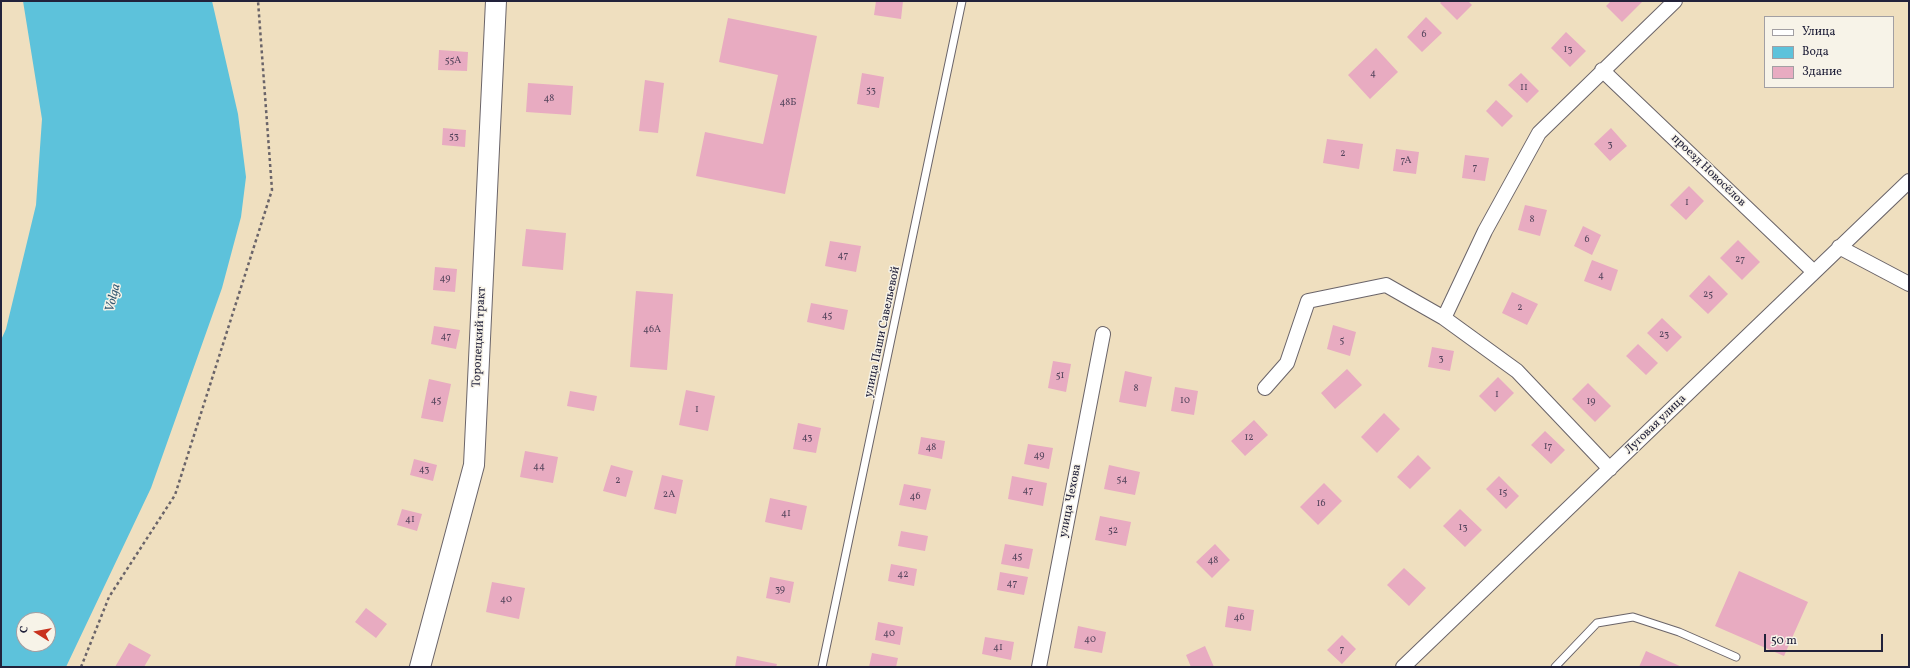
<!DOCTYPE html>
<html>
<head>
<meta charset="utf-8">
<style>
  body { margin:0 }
  #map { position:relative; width:1910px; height:668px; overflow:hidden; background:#efdfbf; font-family:Vollkorn,serif }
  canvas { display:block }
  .frame { position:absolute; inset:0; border:2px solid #22223b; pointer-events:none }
  .legend { position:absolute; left:1764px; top:16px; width:130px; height:72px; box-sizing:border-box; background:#f7f3e8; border:1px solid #a29fa3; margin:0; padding:5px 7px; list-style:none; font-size:12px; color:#22223b }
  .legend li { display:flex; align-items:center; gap:8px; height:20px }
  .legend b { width:20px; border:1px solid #a29fa3 }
  .north { position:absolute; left:16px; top:612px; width:40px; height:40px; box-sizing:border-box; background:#f7f3e8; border:1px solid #a29fa3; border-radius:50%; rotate:281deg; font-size:11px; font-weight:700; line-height:16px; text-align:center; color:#22223b }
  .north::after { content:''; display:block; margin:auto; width:14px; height:18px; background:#c8321e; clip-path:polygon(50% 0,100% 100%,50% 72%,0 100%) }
  .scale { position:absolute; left:1764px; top:634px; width:119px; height:18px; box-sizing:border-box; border:2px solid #22223b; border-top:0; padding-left:5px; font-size:12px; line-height:14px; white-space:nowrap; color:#22223b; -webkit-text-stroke:3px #f7f3e8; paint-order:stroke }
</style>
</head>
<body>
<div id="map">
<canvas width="1910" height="668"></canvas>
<div class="frame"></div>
<ul class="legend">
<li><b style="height:5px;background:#fff"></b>Улица</li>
<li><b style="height:11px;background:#5dc2db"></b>Вода</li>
<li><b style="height:11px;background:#e8abc1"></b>Здание</li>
</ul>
<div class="north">С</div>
<div class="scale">50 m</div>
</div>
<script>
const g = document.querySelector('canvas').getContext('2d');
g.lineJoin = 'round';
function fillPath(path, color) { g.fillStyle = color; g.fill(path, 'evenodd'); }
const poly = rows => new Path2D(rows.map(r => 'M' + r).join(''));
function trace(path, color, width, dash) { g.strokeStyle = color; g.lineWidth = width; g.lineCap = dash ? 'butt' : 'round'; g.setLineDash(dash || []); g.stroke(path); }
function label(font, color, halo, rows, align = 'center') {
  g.font = font + ' Vollkorn,serif'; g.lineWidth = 3; g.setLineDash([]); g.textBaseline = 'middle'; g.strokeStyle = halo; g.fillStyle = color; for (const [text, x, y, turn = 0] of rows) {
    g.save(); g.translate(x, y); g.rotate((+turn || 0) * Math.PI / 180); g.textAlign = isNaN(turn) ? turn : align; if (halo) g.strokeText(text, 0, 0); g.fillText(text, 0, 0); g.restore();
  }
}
const water = poly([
  [23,1,212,1,238,114,246,177,241,217,222,288,151,488,66,667,1,667,1,340,6,329,36,205,42,119],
  [24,620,48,620,48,644,24,644]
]);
const building = poly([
  [876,1,903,1,901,19,874,15],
  [1442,1,1468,1,1472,5,1457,20,1440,3],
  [1611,1,1643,1,1622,22,1606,6],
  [1426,17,1442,33,1422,52,1407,37],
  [728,18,817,36,785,194,696,176,705,132,763,144,778,75,719,62],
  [1566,32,1586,51,1570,67,1551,48],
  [1376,48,1398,72,1370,99,1348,75],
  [439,50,468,52,467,71,438,70],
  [862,73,884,77,879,108,857,104],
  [1521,73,1539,91,1527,103,1508,85],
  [645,80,664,83,658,133,639,131],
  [528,83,573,86,571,115,526,112],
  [1496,100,1513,116,1502,127,1486,111],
  [443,128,466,130,465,147,442,145],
  [1611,128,1627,146,1610,161,1594,144],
  [1327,139,1363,144,1359,169,1323,163],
  [1396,149,1419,152,1416,174,1393,171],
  [1465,155,1489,158,1485,181,1462,178],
  [1689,186,1704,201,1686,220,1670,205],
  [1525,205,1547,210,1540,236,1518,230],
  [1583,226,1601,235,1592,255,1574,246],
  [526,229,566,233,563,270,522,266],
  [1738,240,1760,262,1742,280,1720,258],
  [830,241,861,246,856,272,825,266],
  [1592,260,1618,270,1611,291,1584,281],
  [435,267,457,269,455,292,433,290],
  [1709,275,1728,294,1708,314,1689,296],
  [636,291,673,294,667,370,630,367],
  [1512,292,1538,304,1527,325,1502,313],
  [811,303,848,310,844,330,807,322],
  [1662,318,1682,337,1667,352,1647,333],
  [1333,325,1356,332,1350,356,1327,349],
  [434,326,460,330,456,349,431,344],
  [1638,344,1658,363,1646,375,1626,356],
  [1432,347,1454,351,1450,371,1428,367],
  [1053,361,1071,364,1066,392,1048,388],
  [1347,369,1362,385,1335,409,1321,393],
  [1125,371,1152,377,1146,407,1119,402],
  [1498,377,1514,393,1495,412,1479,396],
  [429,379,451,384,443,422,421,418],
  [1588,383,1611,406,1595,422,1572,399],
  [1175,387,1198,391,1194,415,1171,411],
  [686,390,715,396,708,431,679,425],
  [570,391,597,396,594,411,567,406],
  [1384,413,1400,429,1377,453,1361,437],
  [1254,420,1268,435,1245,456,1231,441],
  [798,423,821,428,816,453,793,449],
  [1545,431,1565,450,1551,464,1531,445],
  [921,437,945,441,942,459,918,454],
  [1028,444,1053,448,1049,469,1024,464],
  [525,451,558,457,553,483,520,477],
  [1418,455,1431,468,1410,489,1397,477],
  [414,459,437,465,433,481,410,475],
  [611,465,633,471,626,497,603,491],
  [1109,465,1140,472,1135,495,1104,489],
  [662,475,683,480,676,514,654,509],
  [1012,476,1047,483,1043,506,1008,499],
  [1499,476,1519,496,1506,509,1486,489],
  [1324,483,1342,501,1318,525,1300,507],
  [904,484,931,489,926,510,899,505],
  [770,498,807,506,802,530,765,522],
  [402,509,422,514,417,531,397,525],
  [1460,509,1482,530,1465,547,1443,526],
  [1100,516,1131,522,1126,546,1095,540],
  [901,531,928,536,925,551,898,546],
  [1005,544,1033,549,1029,569,1001,564],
  [1215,544,1230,560,1212,578,1196,562],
  [891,564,917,569,914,586,888,581],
  [1404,568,1426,588,1409,606,1387,585],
  [1739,571,1808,602,1784,656,1715,626],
  [1000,572,1028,577,1024,595,997,590],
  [770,577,794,582,790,603,766,598],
  [492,582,525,588,519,619,486,612],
  [1228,606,1254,610,1251,631,1225,627],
  [366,608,387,624,376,638,355,622],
  [878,622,903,627,900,645,875,640],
  [1078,626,1106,632,1102,653,1074,648],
  [1342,635,1356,649,1342,664,1327,650],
  [985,637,1014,642,1011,660,982,654],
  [129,643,151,655,144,667,115,667],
  [1205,646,1214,667,1191,667,1186,655],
  [1646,651,1682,667,1639,667],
  [872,653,898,658,896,667,869,667],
  [737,656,777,664,776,667,735,667]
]);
const path = poly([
  [81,667,109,597,175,495,272,190,258,1]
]);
const lane = poly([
  [822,667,962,1],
  [1555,667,1597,623,1633,617,1679,632,1736,657]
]);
const street = poly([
  [1602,70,1814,272],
  [1839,247,1909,284],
  [1444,318,1517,371,1610,469],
  [1265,388,1287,363,1308,301,1386,285,1444,318,1485,231,1539,133,1675,1],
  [1039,667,1103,334],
  [1403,667,1909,181]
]);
const secondary = poly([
  [420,667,474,465,496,1]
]);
const numberNames = [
  ["6",1424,35],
  ["13",1568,50],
  ["55А",453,61],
  ["4",1373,74],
  ["11",1524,88],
  ["53",871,91],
  ["48",549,99],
  ["48Б",788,103],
  ["53",454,137],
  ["3",1610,145],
  ["2",1343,154],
  ["7А",1406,161],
  ["7",1475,168],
  ["1",1687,203],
  ["8",1532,220],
  ["6",1587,240],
  ["47",843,256],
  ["27",1740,260],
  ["4",1601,276],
  ["49",445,279],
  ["25",1708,295],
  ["2",1520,308],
  ["45",827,316],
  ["46А",652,330],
  ["23",1664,335],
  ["47",446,337],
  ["5",1342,341],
  ["3",1441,359],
  ["51",1060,376],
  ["8",1136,389],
  ["1",1497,395],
  ["45",436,401],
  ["10",1185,401],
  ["19",1591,402],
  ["1",697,410],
  ["43",807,438],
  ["12",1249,438],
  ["17",1548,447],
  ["48",931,448],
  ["49",1039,456],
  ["44",539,467],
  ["43",424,470],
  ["54",1122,480],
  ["2",618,481],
  ["47",1028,491],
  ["15",1503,493],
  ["2А",669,495],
  ["46",915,497],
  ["16",1321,504],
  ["41",786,514],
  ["41",410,520],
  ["13",1463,528],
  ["52",1113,531],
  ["45",1017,557],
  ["48",1213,561],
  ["42",903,575],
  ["47",1012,584],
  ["39",780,590],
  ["40",506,600],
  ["46",1239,618],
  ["40",889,634],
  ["40",1090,640],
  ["41",998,648],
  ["7",1342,650]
];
const streetNames = [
  ["проезд Новосёлов",1708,171,44],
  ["улица Паши Савельевой",883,332,-78],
  ["Торопецкий тракт",480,337,-87],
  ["Луговая улица",1656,425,-44],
  ["улица Чехова",1071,501,-79]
];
const waterNames = [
  ["Volga",114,298,-76]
];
fillPath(water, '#5dc2db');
fillPath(building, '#e8abc1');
trace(lane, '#6a6469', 9);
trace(street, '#6a6469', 16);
trace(secondary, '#6a6469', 22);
trace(path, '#6a6469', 2.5, [3, 3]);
trace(lane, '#fff', 7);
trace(street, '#fff', 14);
trace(secondary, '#fff', 20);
label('10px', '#54445c', null, numberNames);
label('12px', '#22223b', '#f7f3e8', streetNames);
label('italic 13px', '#375a73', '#f7f3e8', waterNames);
</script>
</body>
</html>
